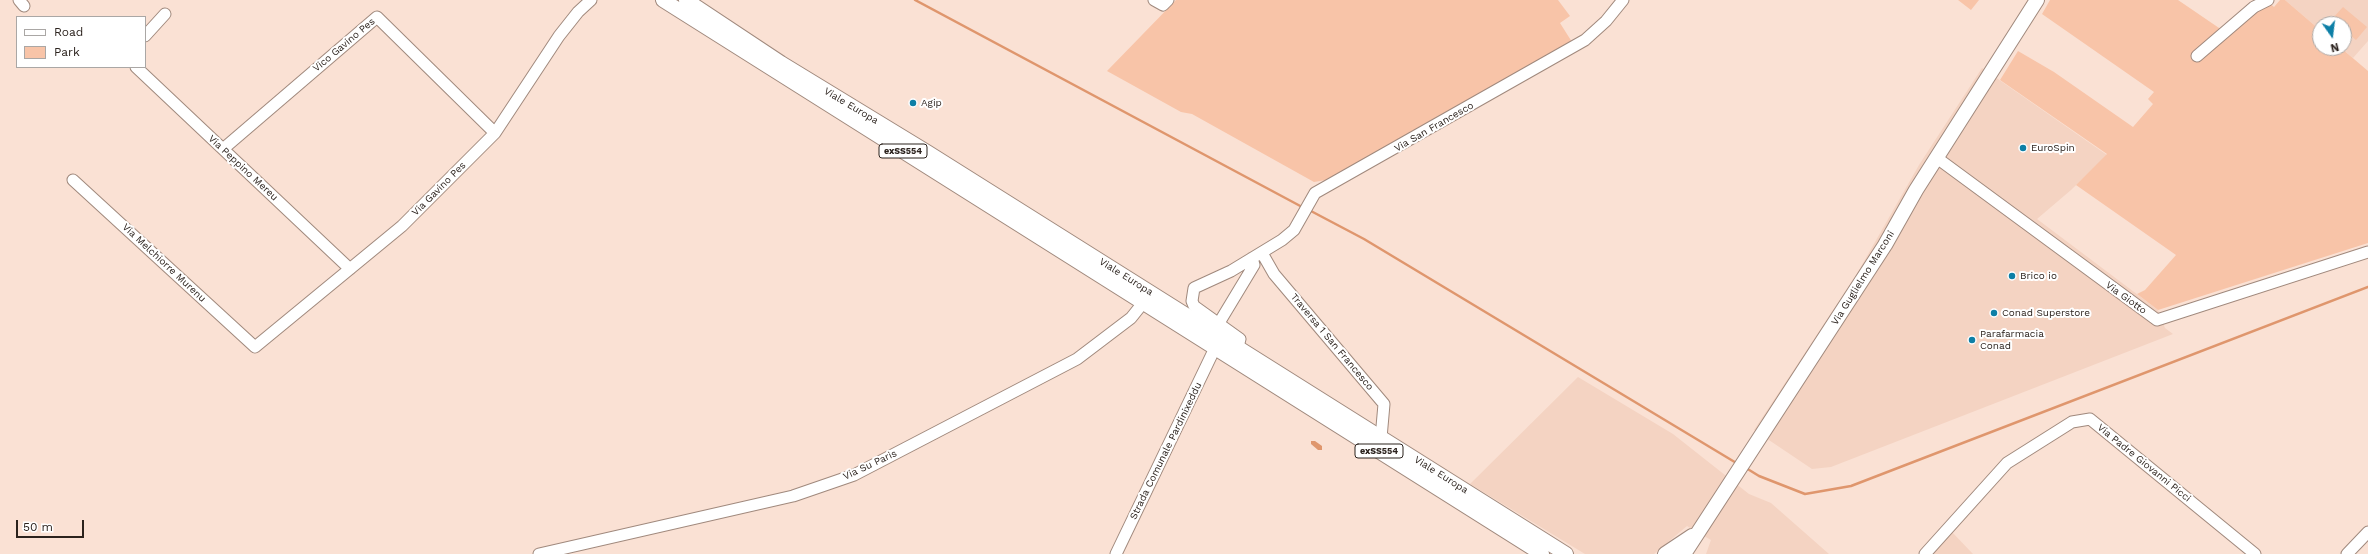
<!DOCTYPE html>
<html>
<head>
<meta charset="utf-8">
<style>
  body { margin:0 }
  #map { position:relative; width:2368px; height:554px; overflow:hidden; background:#fae1d4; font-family:"Work Sans",sans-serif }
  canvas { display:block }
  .legend { position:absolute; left:16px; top:16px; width:130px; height:52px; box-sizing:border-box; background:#fff; border:1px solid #aaa7a5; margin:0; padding:5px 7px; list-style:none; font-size:12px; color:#2b221d }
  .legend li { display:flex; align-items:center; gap:8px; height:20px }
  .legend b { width:20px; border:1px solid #aaa7a5 }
  .north { position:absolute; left:2312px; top:16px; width:40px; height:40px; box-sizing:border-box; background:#fff; border:1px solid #aaa7a5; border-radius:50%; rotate:166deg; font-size:11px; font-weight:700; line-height:16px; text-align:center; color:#2b221d }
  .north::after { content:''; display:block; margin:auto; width:14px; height:18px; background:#0d7fa6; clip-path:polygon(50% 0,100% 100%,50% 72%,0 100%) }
  .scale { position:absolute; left:16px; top:520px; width:68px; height:18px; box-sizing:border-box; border:2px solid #2b221d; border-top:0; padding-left:5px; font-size:12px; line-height:14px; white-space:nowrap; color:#2b221d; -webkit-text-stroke:3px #fff; paint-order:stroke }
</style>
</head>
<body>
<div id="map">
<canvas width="2368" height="554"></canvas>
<ul class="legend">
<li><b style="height:5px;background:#fff"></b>Road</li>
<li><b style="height:11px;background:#f8c4a8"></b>Park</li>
</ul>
<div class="north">N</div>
<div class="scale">50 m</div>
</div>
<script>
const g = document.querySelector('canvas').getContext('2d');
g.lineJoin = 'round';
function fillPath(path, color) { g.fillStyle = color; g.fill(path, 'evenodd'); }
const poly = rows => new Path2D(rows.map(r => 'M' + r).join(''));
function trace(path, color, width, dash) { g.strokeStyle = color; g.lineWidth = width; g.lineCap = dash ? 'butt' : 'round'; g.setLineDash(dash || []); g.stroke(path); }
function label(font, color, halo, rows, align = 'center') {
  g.font = font + ' "Work Sans",sans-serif'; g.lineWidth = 4; g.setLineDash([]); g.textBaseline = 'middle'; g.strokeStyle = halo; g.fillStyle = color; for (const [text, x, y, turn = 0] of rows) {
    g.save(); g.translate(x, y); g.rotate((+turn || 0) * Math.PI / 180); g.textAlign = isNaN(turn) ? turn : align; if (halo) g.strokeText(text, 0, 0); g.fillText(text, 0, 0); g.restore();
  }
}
const built = poly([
  [2285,0,2368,0,2368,41,2353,58,2341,48,2344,48,2344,24,2320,24,2320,30],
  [1982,68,2107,155,2071,190,2037,219,2158,310,2165,328,2173,334,1831,467,1812,469,1754,430,1855,277,1919,165],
  [1578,377,1673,434,1749,494,1771,503,1829,554,1706,554,1711,540,1687,526,1654,554,1585,554,1470,484],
  [1951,531,1973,554,1932,554]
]);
const green = poly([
  [1176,0,1558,0,1570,16,1560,23,1572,42,1332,179,1314,182,1192,114,1181,112,1107,71],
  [1958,0,1979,0,1971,10],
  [2050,0,2178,0,2222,30,2266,0,2274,7,2280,0,2285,0,2320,30,2320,48,2341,48,2368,71,2368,243,2158,310,2137,294,2145,290,2176,255,2076,185,2107,154,2000,80,2018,51,2054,72,2133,127,2153,104,2148,99,2154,92,2042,14],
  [2343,7,2367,27,2356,40,2344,30,2344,24,2337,24,2332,19]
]);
const water = poly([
  [1311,441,1315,441,1322,446,1322,450,1318,450,1311,444]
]);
const stream = poly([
  [915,0,1304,208],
  [1309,210,1364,239,1738,464],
  [1746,468,1759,476,1805,494,1851,486,2368,287]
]);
const minor = poly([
  [19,0,24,6],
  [1154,0,1163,5,1168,0],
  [145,36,165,14],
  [2197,56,2254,7,2268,0],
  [136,67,350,269],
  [223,149,377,17,495,133],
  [1937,158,2157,320,2368,252],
  [73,180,255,347,402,226,495,133,559,36,578,12,591,0],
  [1262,253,1274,274,1384,404,1381,438],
  [1219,323,1254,265,1252,258],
  [1238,347,1240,339,1194,306,1192,301,1194,288,1231,271,1282,240,1294,230,1315,193,1585,40,1606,21,1623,0],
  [539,554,793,496,854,475,1077,359,1131,318,1143,303],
  [1116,554,1215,348],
  [1925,554,2007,463,2072,422,2090,419,2255,554],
  [2347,554,2368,532]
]);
const major = poly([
  [663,0,1542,554],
  [686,0,781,63,927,152,1566,554],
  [1665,554,1692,536],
  [1684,554,1885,245,1916,190,2037,0]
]);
const markers = [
  [913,103,4,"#0d7fa6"],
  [2023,148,4,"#0d7fa6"],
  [2012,276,4,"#0d7fa6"],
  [1994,313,4,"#0d7fa6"],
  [1972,340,4,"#0d7fa6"]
];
const shields = [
  [903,151,48],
  [1379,451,48]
];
const shieldNames = [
  ["exSS554",903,151],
  ["exSS554",1379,451]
];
const streetNames = [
  ["Vico Gavino Pes",344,45,-40],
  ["Viale Europa",851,106,31],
  ["Via San Francesco",1434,127,-30],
  ["Via Peppino Mereu",243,168,43],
  ["Via Gavino Pes",439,189,-45],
  ["Via Melchiorre Murenu",164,263,43],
  ["Viale Europa",1126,277,32],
  ["Via Guglielmo Marconi",1863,278,-58],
  ["Via Giotto",2126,298,36],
  ["Traversa 1 San Francesco",1332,342,50],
  ["Strada Comunale Pardinixeddu",1166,451,-64],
  ["Via Padre Giovanni Picci",2144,463,39],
  ["Via Su Paris",870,465,-25],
  ["Viale Europa",1441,475,32]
];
const poiNames = [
  ["Agip",921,103],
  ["EuroSpin",2031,148],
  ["Brico io",2020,276],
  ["Conad Superstore",2002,313],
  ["Parafarmacia",1980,334],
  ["Conad",1980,346]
];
fillPath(built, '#f4d3c2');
fillPath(green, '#f8c4a8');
fillPath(water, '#df966d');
trace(stream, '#df966d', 2.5);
trace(minor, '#a0897d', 13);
trace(major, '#a0897d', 16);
trace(minor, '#fff', 11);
trace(major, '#fff', 14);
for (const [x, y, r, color] of markers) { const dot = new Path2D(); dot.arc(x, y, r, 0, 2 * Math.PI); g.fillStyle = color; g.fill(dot); trace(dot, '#fff', 1.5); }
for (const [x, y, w] of shields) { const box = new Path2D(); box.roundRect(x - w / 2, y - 7, w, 14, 3); g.fillStyle = '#fff'; g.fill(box); trace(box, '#2b221d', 1); }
label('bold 9px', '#2b221d', null, shieldNames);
label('10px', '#2b221d', '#fff', streetNames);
label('10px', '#2b221d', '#fff', poiNames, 'left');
</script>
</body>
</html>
